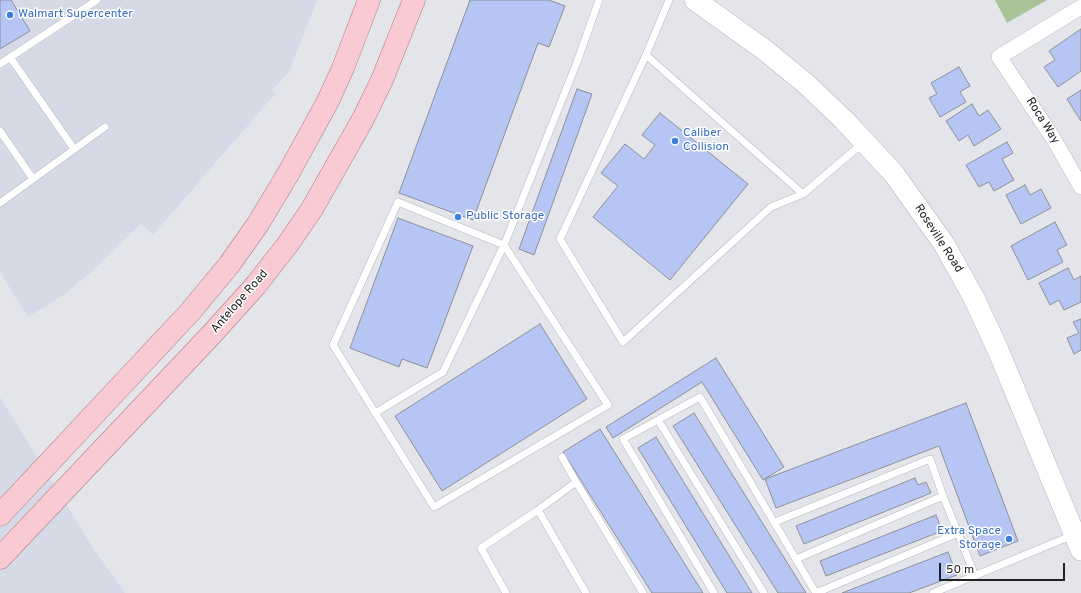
<!DOCTYPE html>
<html>
<head>
<meta charset="utf-8">
<style>
  body { margin:0 }
  #map { position:relative; width:1081px; height:593px; overflow:hidden; background:#e3e5eb; font-family:Overpass,sans-serif }
  canvas { display:block }
  .scale { position:absolute; left:939px; top:563px; width:126px; height:18px; box-sizing:border-box; border:2px solid #202123; border-top:0; padding-left:5px; font-size:12px; line-height:14px; white-space:nowrap; color:#202123; -webkit-text-stroke:3px #fff; paint-order:stroke }
</style>
</head>
<body>
<div id="map">
<canvas width="1081" height="593"></canvas>
<div class="scale">50 m</div>
</div>
<script>
const g = document.querySelector('canvas').getContext('2d');
g.lineJoin = 'round';
function fillPath(path, color) { g.fillStyle = color; g.fill(path, 'evenodd'); }
const poly = rows => new Path2D(rows.map(r => 'M' + r).join(''));
function trace(path, color, width, dash) { g.strokeStyle = color; g.lineWidth = width; g.lineCap = dash ? 'butt' : 'round'; g.setLineDash(dash || []); g.stroke(path); }
function label(font, color, halo, rows, align = 'center') {
  g.font = font + ' Overpass,sans-serif'; g.lineWidth = 3; g.setLineDash([]); g.textBaseline = 'middle'; g.strokeStyle = halo; g.fillStyle = color; for (const [text, x, y, turn = 0] of rows) {
    g.save(); g.translate(x, y); g.rotate((+turn || 0) * Math.PI / 180); g.textAlign = isNaN(turn) ? turn : align; if (halo) g.strokeText(text, 0, 0); g.fillText(text, 0, 0); g.restore();
  }
}
const built = poly([
  [0,0,317,0,289,72,272,90,275,94,153,235,141,224,88,275,63,295,28,317,0,272],
  [0,397,93,548,125,593,0,593]
]);
const green = poly([
  [995,0,1047,0,1007,23]
]);
const building = poly([
  [0,0,11,0,30,31,0,49,0,0],
  [470,0,549,0,565,6,549,47,538,43,473,220,399,193,470,0],
  [1081,29,1081,71,1058,87,1044,67,1055,60,1049,51,1081,29],
  [959,67,970,86,960,92,966,102,940,117,929,98,937,94,931,83,959,67],
  [577,89,592,94,534,255,519,249,577,89],
  [1081,90,1081,121,1067,99,1081,90],
  [972,104,979,116,988,110,1001,129,974,146,968,135,959,141,946,121,972,104],
  [660,113,748,184,670,280,593,217,618,186,601,173,625,144,644,159,655,145,642,135,660,113],
  [1007,142,1013,153,1002,159,1014,180,994,191,989,182,979,187,966,165,1007,142],
  [1025,185,1030,195,1041,189,1051,208,1021,224,1006,195,1025,185],
  [398,218,473,246,427,368,402,359,399,367,350,348,398,218],
  [1055,222,1067,245,1057,250,1063,262,1028,280,1011,246,1055,222],
  [1068,268,1074,280,1081,276,1081,302,1064,310,1059,300,1050,305,1039,283,1068,268],
  [1081,319,1081,350,1074,354,1067,338,1079,333,1073,322,1081,319],
  [540,324,587,399,442,491,395,416,540,324],
  [716,358,784,467,763,480,702,382,613,438,606,427,716,358],
  [966,403,1018,541,980,556,939,446,776,508,765,479,966,403],
  [694,413,806,593,778,593,673,426,694,413],
  [600,429,703,593,652,593,563,452,600,429],
  [656,437,752,593,727,593,638,448,656,437],
  [915,478,918,485,926,482,931,493,804,544,796,526,915,478],
  [936,515,942,531,826,576,820,561,936,515],
  [948,552,957,575,909,593,842,593,948,552]
]);
const lane = poly([
  [669,0,646,55,560,239,623,342,771,207,803,194,864,142],
  [646,55,803,194],
  [10,57,74,149],
  [0,64,97,0],
  [0,131,33,179],
  [398,202,504,245,608,405,434,507,333,345,398,202],
  [0,203,105,127],
  [375,413,443,372,504,245,577,62,599,0],
  [658,420,764,593],
  [562,457,576,482],
  [538,510,576,482,643,593],
  [775,522,930,459,943,496],
  [796,559,943,496,958,533],
  [506,593,481,548,538,510,586,593],
  [714,593,623,439,700,397,816,593],
  [816,593,958,533,975,576],
  [933,593,1073,535]
]);
const street = poly([
  [1081,7,999,57,1053,138,1081,187]
]);
const secondary = poly([
  [695,0,766,51,805,83,844,120,894,174,944,244,974,298,998,350,1081,550]
]);
const primary = poly([
  [0,515,190,312,229,265,258,224,288,174,328,101,343,68,369,0],
  [0,558,211,335,256,285,288,244,312,209,363,119,382,80,414,0]
]);
const markers = [
  [10,15,4,"#3f7fe0"],
  [675,141,4,"#3f7fe0"],
  [458,217,4,"#3f7fe0"],
  [1009,539,4,"#3f7fe0"]
];
const shopNames = [
  ["Walmart Supercenter",18,15],
  ["Caliber",683,134],
  ["Collision",683,148],
  ["Public Storage",466,217],
  ["Extra Space",1001,532,"right"],
  ["Storage",1001,546,"right"]
];
const streetNames = [
  ["Roca Way",1042,121,58],
  ["Roseville Road",938,239,57],
  ["Antelope Road",240,302,-49]
];
fillPath(built, '#d6dae7');
fillPath(green, '#aac498');
fillPath(building, '#b6c5f4');
trace(building, '#8f9095', 1);
trace(lane, '#b5b7bc', 8);
trace(street, '#b5b7bc', 16);
trace(secondary, '#b5b7bc', 22);
trace(primary, '#aa7880', 23);
trace(lane, '#fff', 7);
trace(street, '#fff', 15);
trace(secondary, '#fff', 21);
trace(primary, '#f9cad1', 22);
for (const [x, y, r, color] of markers) { const dot = new Path2D(); dot.arc(x, y, r, 0, 2 * Math.PI); g.fillStyle = color; g.fill(dot); trace(dot, '#fff', 1.5); }
label('12px', '#366cbe', '#fff', shopNames, 'left');
label('12px', '#202123', '#fff', streetNames);
</script>
</body>
</html>
